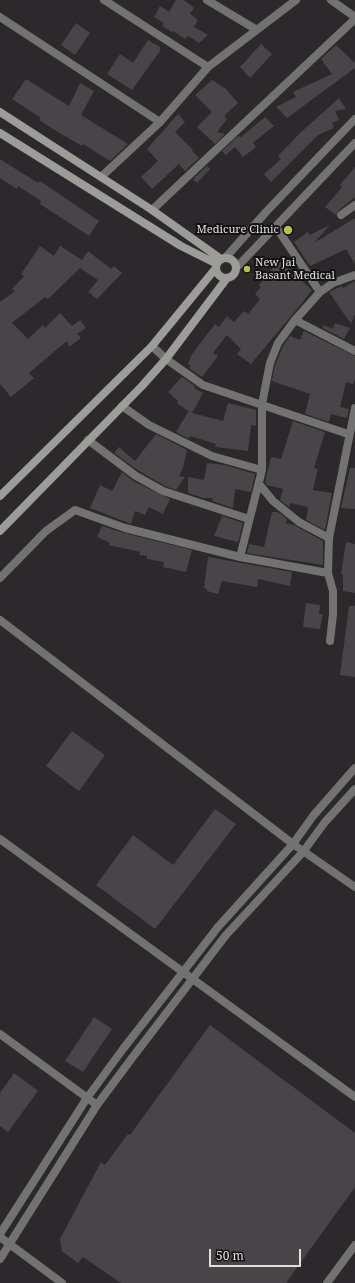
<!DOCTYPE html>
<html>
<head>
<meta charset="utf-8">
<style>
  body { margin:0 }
  #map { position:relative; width:355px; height:1283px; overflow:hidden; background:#2c282c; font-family:"Noto Serif",serif }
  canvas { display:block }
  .scale { position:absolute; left:209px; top:1249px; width:92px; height:18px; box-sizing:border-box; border:2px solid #e1dee0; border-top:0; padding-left:5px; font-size:12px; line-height:14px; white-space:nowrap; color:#e1dee0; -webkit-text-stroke:3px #131113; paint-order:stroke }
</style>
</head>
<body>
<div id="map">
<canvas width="355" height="1283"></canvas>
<div class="scale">50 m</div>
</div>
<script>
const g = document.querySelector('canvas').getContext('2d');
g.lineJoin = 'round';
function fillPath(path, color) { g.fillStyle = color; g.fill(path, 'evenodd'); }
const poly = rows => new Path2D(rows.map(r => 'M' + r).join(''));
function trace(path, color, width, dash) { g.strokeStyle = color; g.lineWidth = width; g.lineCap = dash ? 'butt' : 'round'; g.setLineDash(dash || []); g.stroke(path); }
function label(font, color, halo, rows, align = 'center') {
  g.font = font + ' "Noto Serif",serif'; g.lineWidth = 4; g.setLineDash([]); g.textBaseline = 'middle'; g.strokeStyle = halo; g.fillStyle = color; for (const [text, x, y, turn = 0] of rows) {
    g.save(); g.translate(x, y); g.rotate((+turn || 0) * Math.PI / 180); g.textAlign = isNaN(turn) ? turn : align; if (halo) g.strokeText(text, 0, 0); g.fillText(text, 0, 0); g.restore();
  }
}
const building = poly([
  [176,0,184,0,194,8,190,14,198,20,194,27,208,35,199,43,188,36,185,39,173,31,172,32,162,26,164,23,154,17,160,6,169,12],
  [76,23,90,33,75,55,61,45],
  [148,40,160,47,160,51,132,90,107,74,120,54,133,63],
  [261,44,272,54,250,78,240,67],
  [336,45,355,63,355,68,287,118,276,107,296,97,293,92,332,74,321,59],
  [26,79,69,106,80,83,94,91,81,115,128,144,110,161,83,144,82,146,53,129,39,120,41,118,12,99],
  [212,80,226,89,238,103,224,116,227,119,217,132,225,134,215,144,197,127,212,112,195,95],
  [339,98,346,109,335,111,339,120,332,123,334,128,318,135,271,182,264,174,281,159,278,156,300,133],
  [178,114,185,122,175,132,193,150,192,151,199,158,185,171,179,164,152,189,141,177,158,161,147,149],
  [265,117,274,126,253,143,256,147,243,157,235,147,226,155,222,151,238,136,241,137],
  [0,159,38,183,40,181,99,221,89,236,40,204,41,201,18,186,17,189,0,178],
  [207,166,210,169,197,183,193,179],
  [355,167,355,197,338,211,336,215,325,207,342,187,340,185],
  [355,218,355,264,346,249,310,266,294,242,308,232,310,235,330,225,314,243],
  [40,246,54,256,60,246,82,260,88,251,111,269,114,266,122,273,97,299,88,292,98,280,80,268,48,299,45,297,12,323,28,339,43,325,45,328,60,313,72,326,80,320,86,328,77,334,81,338,69,347,67,341,29,373,34,378,11,397,0,384,0,302,15,291,12,289,24,276,21,274],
  [279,260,312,290,302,303,251,364,237,354,241,349,227,335,213,353,218,356,202,377,189,368,191,366,188,364,192,354,215,324,219,327,227,316,234,322,244,311,248,314,260,299,255,294,261,287,259,285],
  [355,281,355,314,351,324,329,292,342,286,343,288],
  [335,323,350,328,344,339,323,328,323,325,333,329],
  [304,331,355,356,355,379,353,384,346,382,340,407,349,409,347,418,331,414,329,422,305,414,310,394,272,381,275,365,283,346,290,336,300,340],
  [182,377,195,386,194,388,203,393,192,413,223,421,228,403,256,410,256,426,251,425,248,451,215,447,216,444,190,436,189,439,176,432,188,412,191,413,177,403,178,401,168,392],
  [293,421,325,432,314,468,318,469,313,490,332,493,325,530,306,520,308,507,290,503,289,507,280,500,283,489,267,485,265,482,271,457,281,459],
  [156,434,187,450,183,468,179,476,185,477,176,490,165,486,139,471,114,453,119,447,135,461],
  [207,463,225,465,255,474,251,492,235,489,233,508,212,501,213,498,203,498,188,493,188,477,204,480],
  [350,468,355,468,355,509,341,508],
  [122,472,133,481,170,499,163,514,149,507,145,515,135,511,131,524,90,508,100,485,112,491],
  [272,512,278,512,287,519,286,523,294,525,323,541,323,565,247,553,249,544,264,547],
  [222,516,243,523,238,542,214,536],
  [102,526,124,533,192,550,186,572,163,567,164,562,147,559,147,556,139,555,140,552,109,545,110,543,97,537],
  [346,542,355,544,355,593,343,591,343,575,341,574],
  [208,557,292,572,290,586,258,579,257,587,222,581,218,594,207,591,207,589,204,588],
  [306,603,320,605,319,614,323,614,320,629,303,627],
  [349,606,355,606,355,677,340,675],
  [72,731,105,755,79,791,46,766],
  [215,809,236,824,155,929,96,885,133,835,173,865],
  [94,1017,112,1029,83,1072,65,1061],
  [210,1025,355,1133,355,1187,286,1283,121,1283,83,1257,78,1263,62,1251,60,1239,101,1162,105,1165,128,1134,130,1135],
  [14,1073,38,1091,8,1132,0,1126,0,1093]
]);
const minor = poly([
  [104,0,208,67],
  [207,0,257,30],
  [331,0,355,17],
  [0,17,160,122],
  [101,177,160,122,208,67,296,0],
  [152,210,355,19],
  [341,215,355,205],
  [276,227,320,292,333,283,355,275],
  [295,320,355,351],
  [152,346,166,359,203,385,348,434],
  [122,406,149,425,212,456,262,470],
  [88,440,136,476,163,491,249,519],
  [260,485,273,501,299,522,329,538],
  [240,557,262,470,262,404,270,363,278,343,295,320,320,292],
  [0,578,46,531,75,510,125,528,240,557,328,573],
  [0,620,293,844,355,887],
  [330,641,333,614,333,591,328,573,329,538,355,408],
  [0,839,355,1097],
  [0,1034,97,1105],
  [0,1234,87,1098,123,1049,218,927,293,844,313,816,355,768],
  [0,1237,62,1283],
  [0,1259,97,1105,132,1058,226,935,303,852,325,822,355,789],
  [327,1283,355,1245]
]);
const tertiary = poly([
  [226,257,266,212,355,119],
  [237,267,355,143]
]);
const secondary = poly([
  [0,112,152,210,221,259],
  [0,133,181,246,217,264],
  '216 268a10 10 0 1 1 20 0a10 10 0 1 1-20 0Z',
  [0,496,152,346,216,268],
  [0,531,142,386,166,359,227,278]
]);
const markers = [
  [288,230,5,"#b4c24a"],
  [247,269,4,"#b4c24a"]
];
const poiNames = [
  ["Medicure Clinic",279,230],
  ["New Jai",255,263,"left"],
  ["Basant Medical",255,276,"left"]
];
fillPath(building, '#484448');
trace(minor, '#727370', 8);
trace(tertiary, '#727370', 8);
trace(secondary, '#9c9c98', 8);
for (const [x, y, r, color] of markers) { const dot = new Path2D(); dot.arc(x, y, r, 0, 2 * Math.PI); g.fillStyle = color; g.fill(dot); trace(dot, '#131113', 1.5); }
label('11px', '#e1dee0', '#131113', poiNames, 'right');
</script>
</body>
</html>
